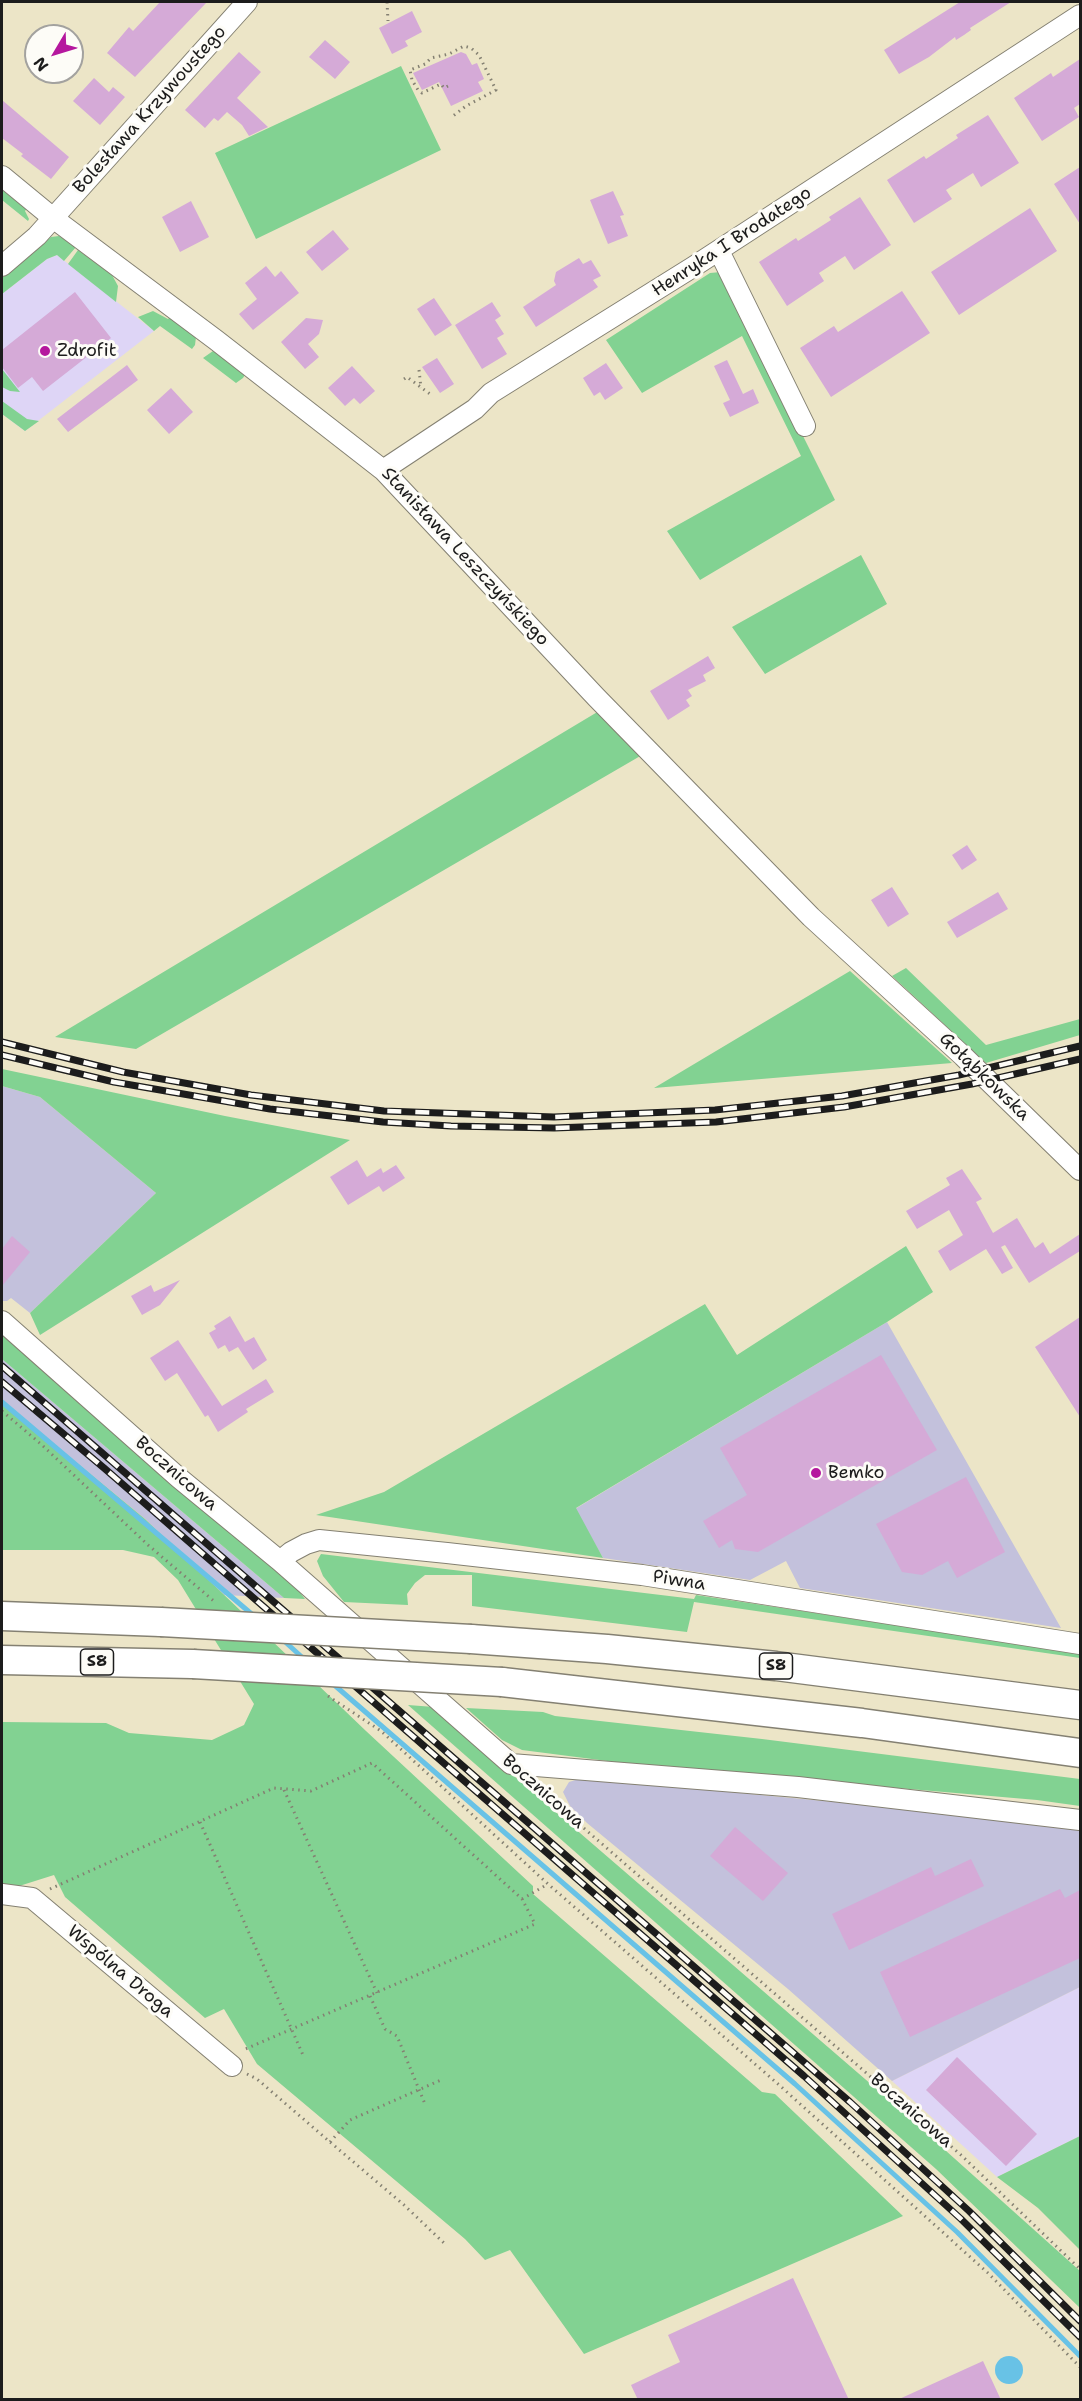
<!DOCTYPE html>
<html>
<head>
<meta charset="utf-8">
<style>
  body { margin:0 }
  #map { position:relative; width:1082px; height:2401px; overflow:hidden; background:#ece5c7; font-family:"Shantell Sans",sans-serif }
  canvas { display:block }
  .frame { position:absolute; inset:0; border:3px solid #1c1c1c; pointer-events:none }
  .north { position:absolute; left:24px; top:24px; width:60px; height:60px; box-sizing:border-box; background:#fdfcf7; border:2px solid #a3a29f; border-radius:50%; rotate:232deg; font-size:16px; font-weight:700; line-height:24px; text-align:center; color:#1c1c1c }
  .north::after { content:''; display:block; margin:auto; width:21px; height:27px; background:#b5179e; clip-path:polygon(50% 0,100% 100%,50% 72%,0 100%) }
</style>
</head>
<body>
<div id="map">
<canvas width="1082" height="2401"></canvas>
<div class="frame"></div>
<div class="north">N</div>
</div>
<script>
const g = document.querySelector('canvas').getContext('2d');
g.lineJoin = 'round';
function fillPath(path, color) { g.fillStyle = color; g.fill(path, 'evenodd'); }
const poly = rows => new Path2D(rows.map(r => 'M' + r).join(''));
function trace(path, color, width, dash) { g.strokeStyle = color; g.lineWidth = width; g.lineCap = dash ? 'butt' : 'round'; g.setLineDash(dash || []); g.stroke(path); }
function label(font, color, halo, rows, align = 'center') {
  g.font = font + ' "Shantell Sans",sans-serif'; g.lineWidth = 6; g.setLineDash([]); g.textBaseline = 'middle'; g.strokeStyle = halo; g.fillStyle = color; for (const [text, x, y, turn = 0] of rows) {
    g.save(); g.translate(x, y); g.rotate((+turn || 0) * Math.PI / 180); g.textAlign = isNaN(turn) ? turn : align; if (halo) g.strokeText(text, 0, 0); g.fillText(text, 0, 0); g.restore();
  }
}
const built = poly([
  [57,255,154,331,25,431,2,414,2,294,47,259],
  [1080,1987,1080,2136,997,2177,892,2081]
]);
const industrial = poly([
  [2,1086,40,1097,156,1193,30,1313,11,1298,7,1301,2,1301],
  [887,1322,1061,1628,800,1588,786,1561,750,1580,603,1558,575,1509],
  [2,1359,284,1598,224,1595,145,1519,2,1401],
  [582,1778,929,1811,1080,1830,1080,1987,892,2081,788,1989,587,1823,570,1806,563,1792,569,1782]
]);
const green = poly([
  [401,66,441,150,256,239,215,153],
  [2,186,28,207,25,211,29,219,28,221,2,200],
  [59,236,76,247,64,261,57,255,47,259,2,294,2,278,51,237],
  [78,250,112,275,118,286,116,302,68,264],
  [721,272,835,500,700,580,667,531,801,456,742,336,642,393,606,340,710,273],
  [153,311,168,319,170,317,196,337,195,345,192,349,160,326,154,331,138,317],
  [213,351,246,373,243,378,236,383,203,358],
  [2,369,20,392,10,391,2,387],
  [2,401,27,419,39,421,25,431,2,414],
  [861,555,887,604,765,674,732,627],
  [599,711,642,755,136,1049,55,1037],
  [906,968,986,1045,1080,1019,1080,1035,986,1063,892,976],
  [850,971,952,1063,654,1088],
  [2,1069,225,1116,350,1140,40,1335,30,1313,156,1193,40,1097,2,1086],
  [906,1246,933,1292,887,1322,576,1508,603,1558,316,1515,384,1492,705,1304,737,1355],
  [2,1332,296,1587,305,1599,284,1598,2,1359],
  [2,1401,145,1519,366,1731,533,1886,533,1894,762,2092,775,2094,903,2216,584,2354,510,2250,485,2260,465,2239,257,2064,224,2009,205,2018,65,1897,54,1875,16,1887,2,1887,2,1722,106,1723,129,1733,212,1740,244,1725,254,1704,178,1580,154,1557,123,1550,2,1550],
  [321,1554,694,1599,696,1595,1080,1653,1080,1658,694,1602,687,1632,472,1606,472,1575,425,1575,415,1583,407,1594,408,1605,344,1602,323,1576,317,1561],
  [408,1705,434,1707,887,2098,1080,2271,1080,2308,936,2169],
  [466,1708,543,1712,555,1716,762,1739,1080,1779,1080,1806,1037,1800,654,1767,522,1750,502,1740],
  [1080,2136,1080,2250,1038,2208,997,2177]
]);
const water = poly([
  '995 2370a14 14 0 1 1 28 0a14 14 0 1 1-28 0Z'
]);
const stream = poly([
  [2,1402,254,1616],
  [282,1639,304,1659],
  [332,1683,795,2084,957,2232,1080,2356]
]);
const building = poly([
  [160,2,207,2,135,77,107,53,129,27,133,31],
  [960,2,1011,2,970,28,971,30,964,35,956,40,955,37,929,57,899,74,884,50],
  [412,11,422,32,405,41,408,46,392,54,379,28],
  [325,40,350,62,335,79,309,57],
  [239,52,261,72,237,98,268,127,249,136,242,125,227,112,218,121,214,118,205,128,185,110],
  [461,52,466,54,472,65,477,63,484,79,478,82,483,91,451,106,439,82,422,90,413,73],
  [1080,59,1080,104,1074,108,1079,117,1042,141,1014,98,1051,73,1053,77],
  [94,78,109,92,113,87,125,97,100,125,73,101],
  [2,100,69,157,51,179,21,156,23,154,2,138],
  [988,115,1019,163,981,187,973,173,946,190,952,199,914,223,887,180,924,156,926,159,958,138,956,135],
  [1080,167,1080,224,1054,184],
  [613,191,624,215,620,216,628,236,608,244,590,200],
  [860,197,891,245,854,270,845,256,819,273,824,281,787,306,759,262,796,238,798,241,831,220,829,217],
  [191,201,209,237,180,252,162,217],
  [1030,208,1057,251,959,315,931,272],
  [333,230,349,249,322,271,306,252],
  [579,258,583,264,591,260,601,276,593,280,598,287,536,327,523,307,556,285,554,281,556,272],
  [266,266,275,277,281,271,299,293,253,330,239,314,257,299,245,283],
  [902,291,930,333,831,397,800,348,834,326,838,332],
  [75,292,111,338,43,391,32,377,18,388,2,367,2,350],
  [434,298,452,325,435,336,417,309],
  [492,302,501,316,495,320,504,334,497,338,507,354,482,369,455,325],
  [306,318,323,320,319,334,308,344,319,357,305,369,281,342],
  [437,358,454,384,440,393,422,367],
  [727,360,743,394,753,389,759,403,730,417,723,403,730,400,714,366],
  [606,363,623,388,605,400,600,392,594,396,583,378],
  [127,365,138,380,68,432,57,419],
  [352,366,375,391,360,404,354,398,345,406,328,388],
  [171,388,193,412,169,434,147,410],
  [708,656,715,668,703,675,706,681,688,690,692,696,686,700,690,706,668,720,650,691],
  [967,845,977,860,962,870,952,855],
  [892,887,909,914,888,927,871,900],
  [998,892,1008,909,957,938,947,922],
  [357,1160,367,1177,381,1168,383,1173,396,1165,405,1178,383,1192,379,1186,348,1205,330,1177],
  [962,1169,982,1199,976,1202,993,1233,1017,1218,1035,1248,1043,1242,1050,1254,1080,1234,1080,1251,1029,1283,1005,1245,1001,1247,1013,1268,1002,1274,986,1249,950,1271,938,1251,963,1235,949,1210,917,1229,906,1211,950,1185,946,1178],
  [12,1236,30,1252,2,1286,2,1249],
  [180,1280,160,1305,142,1315,131,1296,151,1285,154,1292],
  [230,1316,245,1342,254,1337,267,1360,253,1370,238,1347,229,1352,225,1345,218,1349,209,1333,216,1329,214,1326],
  [1080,1317,1080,1417,1035,1347],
  [178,1340,222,1406,266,1379,274,1392,246,1409,248,1412,218,1432,208,1415,205,1417,177,1373,165,1381,150,1358],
  [881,1355,937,1450,758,1552,735,1549,732,1540,719,1548,703,1521,747,1495,720,1448],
  [966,1477,1005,1552,957,1578,948,1561,922,1575,902,1572,876,1524],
  [735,1827,788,1873,763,1901,710,1856],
  [971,1859,984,1886,849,1950,832,1914,931,1867,935,1876],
  [1060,1889,1065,1898,1080,1890,1080,1958,910,2037,880,1972],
  [957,2057,1037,2134,1006,2166,926,2090],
  [793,2278,849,2400,638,2400,631,2385,680,2362,668,2335],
  [983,2361,1001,2400,897,2400]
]);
const path = poly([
  [387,2,388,21],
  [448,86,444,88,441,84,422,93,418,90,412,80,410,70,425,64,431,58,449,54,464,46,471,48,479,55,496,90,466,106,453,116],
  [419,370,421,388],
  [404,379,407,377,430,394],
  [2,1411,42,1445,148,1545,215,1602],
  [328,1696,381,1731,548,1884,778,2084,988,2273,1080,2367],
  [534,1785,961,2155,1080,2269],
  [284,1790,377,1993],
  [200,1822,303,2055],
  [50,1889,274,1788,311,1791,372,1763,522,1899,535,1924,243,2050],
  [522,1899,548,1884],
  [370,1996,385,2029,397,2036,425,2104],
  [247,2074,257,2079,330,2142,404,2205,445,2244],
  [330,2142,350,2120,441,2080]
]);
const minor = poly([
  [2,176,53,218,216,340,383,470,596,697,811,917,963,1056,1080,1170],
  [719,251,805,426],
  [2,266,37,236,247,2],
  [383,470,475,409,491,393,693,267,1080,15],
  [2,1321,179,1478,280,1561,511,1764,798,1787,1080,1820],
  [280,1561,291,1552,306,1544,319,1540,447,1553,642,1575,1080,1644],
  [2,1894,32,1898,232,2066]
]);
const highway = poly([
  [2,1616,161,1622],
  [471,1639,607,1649,776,1666,1080,1705],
  [2,1660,193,1664],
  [502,1682,862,1723,1080,1753]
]);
const rail = poly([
  [2,1042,123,1072,251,1095,384,1111,554,1117,715,1110,842,1096,959,1075,1080,1046],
  [2,1055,114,1082,270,1109,383,1122,451,1126,554,1128,716,1122,844,1107,972,1084,1080,1059],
  [2,1366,850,2102,969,2211,1080,2321],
  [2,1382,104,1468,804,2076,961,2219,1080,2337]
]);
const highwayBridge = poly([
  [161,1622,471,1639],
  [193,1664,502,1682]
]);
const markers = [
  [45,351,6,"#b5179e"],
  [816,1473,6,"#b5179e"]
];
const shields = [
  [97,1662,33],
  [776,1666,33]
];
const shieldNames = [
  ["S8",97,1662],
  ["S8",776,1666]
];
const streetNames = [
  ["Bolesława Krzywoustego",150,110,-48],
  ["Henryka I Brodatego",732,242,-33],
  ["Stanisława Leszczyńskiego",465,557,47],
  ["Gołąbkowska",984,1077,44],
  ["Bocznicowa",176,1474,41],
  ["Piwna",679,1581,9],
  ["Bocznicowa",543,1792,41],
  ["Wspólna Droga",120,1972,40],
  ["Bocznicowa",911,2111,41]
];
const poiNames = [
  ["Zdrofit",57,351],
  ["Bemko",828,1473]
];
fillPath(built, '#ded5f6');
fillPath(industrial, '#c3c1dc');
fillPath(green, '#82d292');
fillPath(water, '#68c2e6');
trace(stream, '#68c2e6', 5);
fillPath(building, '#d5aad7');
trace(minor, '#848072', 22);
trace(highway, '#848072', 31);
trace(path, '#848072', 3, [1.5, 4.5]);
trace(minor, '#fff', 20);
trace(highway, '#fff', 28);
trace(rail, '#1c1c1c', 7);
trace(rail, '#fdfcf7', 4.5, [14]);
trace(highwayBridge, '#848072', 31, []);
trace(highwayBridge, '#fff', 28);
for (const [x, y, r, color] of markers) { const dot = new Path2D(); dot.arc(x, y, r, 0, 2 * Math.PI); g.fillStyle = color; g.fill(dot); trace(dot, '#fdfcf7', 2); }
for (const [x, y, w] of shields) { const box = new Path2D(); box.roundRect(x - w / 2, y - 13, w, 26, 4.5); g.fillStyle = '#fdfcf7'; g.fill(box); trace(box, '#1c1c1c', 1.5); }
label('bold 16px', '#1c1c1c', null, shieldNames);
label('18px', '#1c1c1c', '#fdfcf7', streetNames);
label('18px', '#1c1c1c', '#fdfcf7', poiNames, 'left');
</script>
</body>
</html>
